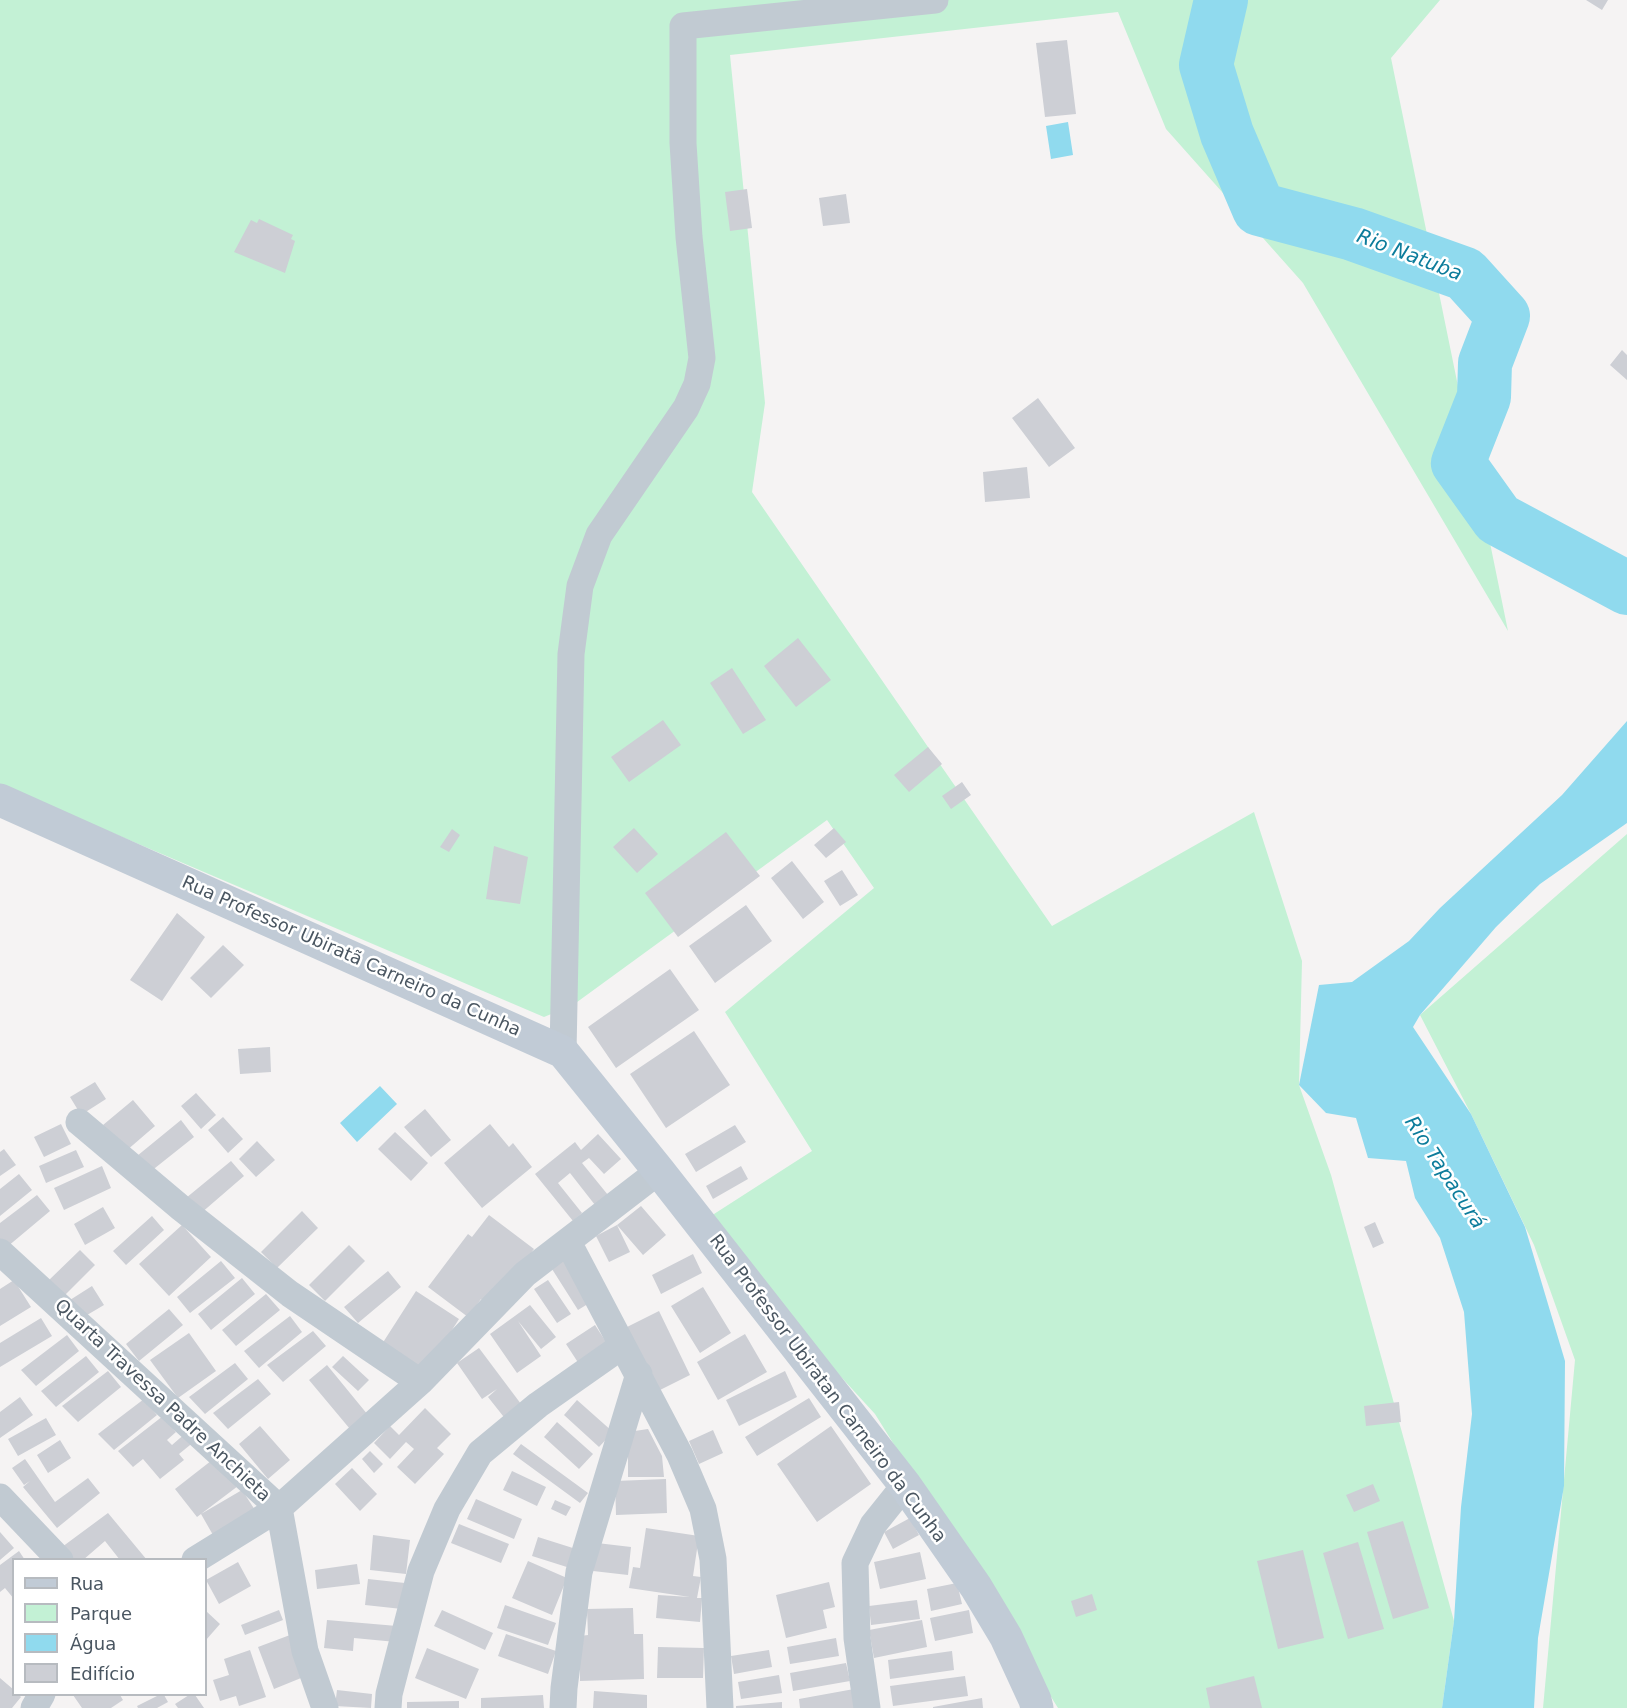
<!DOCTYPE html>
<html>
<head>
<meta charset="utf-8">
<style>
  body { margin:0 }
  #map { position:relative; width:1627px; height:1708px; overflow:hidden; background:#f5f3f3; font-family:"DejaVu Sans",sans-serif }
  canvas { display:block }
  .legend { position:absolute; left:12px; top:1558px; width:195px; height:138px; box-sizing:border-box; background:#fff; border:2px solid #b7bbc0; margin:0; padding:8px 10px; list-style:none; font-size:18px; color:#4a5661 }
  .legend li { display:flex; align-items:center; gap:12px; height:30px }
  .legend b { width:30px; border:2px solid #b7bbc0 }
</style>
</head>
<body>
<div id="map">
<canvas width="1627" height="1708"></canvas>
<ul class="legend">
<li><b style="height:8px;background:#c1cbd6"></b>Rua</li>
<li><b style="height:16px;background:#c3f1d5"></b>Parque</li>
<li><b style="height:16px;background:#90daee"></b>Água</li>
<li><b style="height:16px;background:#cdcfd5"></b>Edifício</li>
</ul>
</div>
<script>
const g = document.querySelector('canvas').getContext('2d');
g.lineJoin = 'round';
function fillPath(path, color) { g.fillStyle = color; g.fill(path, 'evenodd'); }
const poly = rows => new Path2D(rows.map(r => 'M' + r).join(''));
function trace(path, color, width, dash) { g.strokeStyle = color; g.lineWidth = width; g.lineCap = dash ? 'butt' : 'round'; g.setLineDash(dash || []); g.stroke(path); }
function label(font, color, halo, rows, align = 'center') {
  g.font = font + ' "DejaVu Sans",sans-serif'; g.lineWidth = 5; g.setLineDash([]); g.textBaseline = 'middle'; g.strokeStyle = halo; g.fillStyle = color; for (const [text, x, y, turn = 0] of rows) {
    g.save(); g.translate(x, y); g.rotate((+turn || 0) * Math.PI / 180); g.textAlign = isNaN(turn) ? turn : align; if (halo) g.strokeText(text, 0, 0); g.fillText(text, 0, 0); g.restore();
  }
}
const green = poly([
  [0,0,1440,0,1391,58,1508,631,1303,283,1166,129,1118,12,730,55,765,403,752,492,928,747,1052,926,1254,812,1302,961,1299,1085,1331,1175,1454,1621,1442,1708,1058,1708,875,1414,700,1223,812,1151,725,1012,874,888,827,820,573,1005,544,1017,0,785],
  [1627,834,1627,1708,1543,1708,1575,1360,1534,1245,1471,1114,1420,1015]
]);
const water = poly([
  [1068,122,1073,155,1051,159,1046,126],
  [1627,721,1627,823,1540,884,1496,927,1420,1015,1413,1027,1471,1114,1525,1227,1565,1361,1564,1486,1538,1638,1534,1708,1442,1708,1454,1621,1461,1507,1472,1414,1464,1312,1440,1238,1415,1198,1406,1161,1368,1158,1356,1118,1326,1113,1299,1085,1319,985,1352,982,1409,941,1440,908,1562,795],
  [380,1086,397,1104,357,1142,340,1123]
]);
const river = poly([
  [1221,0,1206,65,1227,134,1259,209,1353,234,1465,274,1503,316,1485,363,1484,397,1458,463,1498,519,1627,588]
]);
const building = poly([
  [1586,0,1608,0,1602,10],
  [1067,40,1076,114,1045,117,1036,43],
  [747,189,752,228,730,231,725,192],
  [846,194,850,223,823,226,819,198],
  [259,219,293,235,291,239,295,241,285,273,234,252,251,220,257,223],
  [1622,350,1627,355,1627,380,1610,365],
  [1038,398,1075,448,1049,467,1012,418],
  [1027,467,1030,498,985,502,983,472],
  [798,638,831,680,796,707,764,666],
  [732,668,766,720,743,734,710,683],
  [663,720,681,745,629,782,611,757],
  [928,747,942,764,909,792,894,775],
  [962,782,971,795,951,809,942,796],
  [634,828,658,854,637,873,613,847],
  [834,828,846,842,826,858,814,845],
  [452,829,460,835,449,852,440,847],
  [726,832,760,876,678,937,645,893],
  [494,846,528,857,520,904,486,899],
  [792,861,824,902,803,919,771,878],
  [842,870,858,895,840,906,824,881],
  [746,905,772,941,715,983,689,946],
  [177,913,205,937,162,1001,130,980],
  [223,945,244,965,211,998,190,978],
  [670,969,699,1010,616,1068,588,1027],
  [694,1031,730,1085,666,1128,630,1074],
  [270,1047,271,1072,240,1074,238,1049],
  [95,1082,106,1099,81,1115,70,1097],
  [196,1093,216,1115,201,1129,181,1106],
  [133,1100,155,1126,126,1151,103,1125],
  [425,1109,451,1140,431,1157,404,1127],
  [223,1117,243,1139,228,1153,208,1130],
  [181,1120,194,1137,150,1172,137,1156],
  [61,1124,71,1144,44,1157,34,1137],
  [490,1124,509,1147,513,1143,532,1167,482,1208,444,1163],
  [735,1125,746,1142,696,1172,685,1154],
  [395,1132,428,1163,411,1181,378,1149],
  [598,1134,621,1159,604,1174,589,1158,582,1163,608,1195,595,1205,570,1173,558,1183,582,1213,573,1221,535,1174,575,1142,581,1150],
  [257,1141,275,1160,256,1177,239,1159],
  [4,1149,16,1165,0,1176,0,1152],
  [76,1150,84,1167,46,1183,39,1166],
  [231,1161,244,1176,200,1214,186,1198],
  [102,1166,111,1188,64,1210,54,1188],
  [741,1166,748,1179,713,1199,706,1186],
  [19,1174,32,1190,0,1216,0,1189],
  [37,1195,50,1211,7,1247,0,1239,0,1223],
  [641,1206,666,1235,643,1255,617,1225,630,1252,609,1262,596,1236,617,1225],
  [103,1207,115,1228,85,1245,74,1224],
  [302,1211,318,1228,277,1268,261,1252],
  [489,1215,534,1249,503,1290,485,1303,481,1299,468,1317,428,1287,468,1234,472,1237],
  [152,1216,164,1230,126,1265,113,1251],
  [1375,1222,1384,1243,1373,1248,1364,1227],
  [182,1225,211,1257,169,1296,139,1264],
  [349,1245,365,1261,325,1301,309,1285],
  [80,1250,95,1265,64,1296,48,1281],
  [693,1254,702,1273,661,1294,652,1275],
  [564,1260,591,1302,578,1310,552,1269],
  [221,1261,235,1278,190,1313,177,1297],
  [388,1271,401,1287,358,1323,344,1307],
  [242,1278,255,1294,211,1330,198,1314],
  [14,1280,31,1307,0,1326,0,1289],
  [548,1280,571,1314,557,1323,534,1289],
  [92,1286,104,1305,82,1318,70,1300],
  [703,1287,731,1333,700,1353,671,1306],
  [416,1291,459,1319,426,1371,382,1344],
  [266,1294,280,1310,236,1346,222,1330],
  [530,1305,556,1337,541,1349,518,1321,541,1356,517,1373,490,1334],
  [169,1309,183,1325,139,1361,126,1344],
  [659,1311,690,1375,658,1391,627,1327],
  [290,1316,302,1332,259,1368,244,1351],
  [41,1318,52,1336,0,1367,0,1343],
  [595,1325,608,1345,579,1364,566,1344],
  [313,1331,326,1346,283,1382,267,1365],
  [189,1333,216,1371,178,1398,150,1360],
  [745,1334,767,1372,718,1400,697,1362],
  [67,1335,79,1351,36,1386,21,1370],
  [479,1348,524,1408,507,1421,488,1397,497,1389,482,1399,457,1363],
  [86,1356,99,1372,56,1407,41,1391],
  [343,1356,369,1380,358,1391,332,1367],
  [235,1363,248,1379,205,1414,189,1397],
  [327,1365,368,1415,350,1429,309,1380],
  [108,1371,121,1387,78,1422,62,1406],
  [785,1371,797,1397,739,1426,726,1400],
  [258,1379,271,1394,228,1429,213,1413],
  [20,1397,33,1415,0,1438,0,1412],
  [809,1398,821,1417,757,1456,745,1437],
  [144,1399,157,1415,114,1450,98,1434],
  [577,1400,613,1432,599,1447,564,1415],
  [1399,1402,1401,1422,1366,1426,1364,1406],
  [425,1408,451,1434,437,1448,444,1454,415,1484,397,1467,414,1449,406,1442,390,1459,374,1443,390,1426,399,1435],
  [163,1416,176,1432,167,1440,172,1445,187,1432,195,1441,179,1454,184,1460,160,1479,143,1459,133,1467,118,1451],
  [46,1418,56,1435,18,1456,8,1439],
  [557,1422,593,1454,579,1469,544,1437],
  [260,1426,290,1460,268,1479,239,1444],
  [831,1426,871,1484,817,1522,777,1464],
  [648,1429,662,1456,664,1477,628,1477,628,1432],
  [713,1430,723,1453,699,1464,689,1441],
  [60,1440,71,1458,48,1473,37,1455],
  [521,1444,588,1493,580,1503,513,1454],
  [370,1451,383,1464,374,1473,362,1459],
  [216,1457,238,1486,201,1514,242,1490,255,1510,213,1535,201,1514,197,1517,175,1489],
  [25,1459,55,1502,88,1478,100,1493,57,1528,23,1487,30,1481,24,1485,12,1468],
  [352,1468,377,1494,360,1511,335,1484],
  [512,1471,546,1487,537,1506,503,1490],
  [666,1479,667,1513,616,1515,615,1481],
  [1373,1484,1380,1501,1354,1512,1346,1495],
  [476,1499,522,1519,514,1539,467,1519],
  [555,1500,571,1507,566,1516,551,1509],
  [108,1513,147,1560,120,1560,105,1541,83,1560,74,1560,62,1547],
  [910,1518,919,1535,893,1549,884,1532],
  [1403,1521,1429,1608,1393,1619,1367,1532],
  [459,1524,509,1544,501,1563,451,1543],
  [646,1528,699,1536,693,1576,701,1577,697,1598,702,1598,700,1622,656,1618,658,1595,690,1597,629,1588,633,1567,640,1568],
  [0,1532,14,1548,0,1560],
  [373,1535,410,1540,406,1574,370,1570],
  [538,1537,576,1549,570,1568,532,1556],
  [1358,1542,1384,1629,1348,1639,1323,1553],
  [597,1543,631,1547,628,1575,593,1571],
  [1303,1550,1324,1638,1278,1649,1257,1561],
  [19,1551,25,1560,14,1560,14,1599,5,1588,0,1592,0,1565],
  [920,1552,926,1579,880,1589,874,1562],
  [528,1561,567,1578,552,1615,512,1598],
  [238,1562,251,1586,219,1604,206,1580],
  [357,1564,360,1584,317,1589,315,1570],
  [368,1579,405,1583,402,1609,365,1605],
  [829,1582,835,1607,823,1610,827,1628,786,1638,776,1595],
  [957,1583,962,1604,931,1611,927,1589],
  [1092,1594,1097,1610,1076,1617,1071,1601],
  [917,1600,920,1619,871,1625,869,1606],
  [505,1605,556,1623,548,1645,497,1628],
  [633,1608,634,1634,643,1634,644,1679,580,1681,580,1636,588,1635,587,1609],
  [279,1610,283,1620,245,1635,241,1625],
  [442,1610,493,1633,485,1650,434,1626],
  [969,1610,973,1633,935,1641,930,1618],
  [206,1611,220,1624,206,1640],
  [327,1620,397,1626,396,1642,354,1638,353,1651,324,1648],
  [922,1620,927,1647,874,1658,869,1630],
  [506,1634,556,1651,548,1674,498,1656],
  [290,1635,306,1676,274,1689,258,1647],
  [836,1638,839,1656,790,1664,787,1647],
  [658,1647,704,1648,703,1678,657,1678],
  [427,1648,479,1669,466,1699,415,1678],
  [250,1650,266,1697,239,1706,236,1696,220,1701,213,1680,229,1675,224,1659],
  [769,1650,772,1667,734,1674,731,1656],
  [952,1651,954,1670,890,1679,888,1660],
  [846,1663,850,1681,793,1691,790,1673],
  [779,1675,782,1693,741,1699,738,1682],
  [965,1676,968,1696,893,1706,890,1686],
  [1254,1676,1262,1708,1210,1708,1206,1688],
  [0,1678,14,1690,14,1695,19,1695,21,1697,12,1708,0,1708],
  [854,1689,857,1708,800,1708,799,1699],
  [337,1690,372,1694,371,1708,335,1706],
  [594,1691,647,1695,647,1708,593,1708],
  [73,1695,120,1695,123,1700,111,1708,82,1708],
  [159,1695,164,1695,168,1702,157,1708,138,1708,137,1706],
  [189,1695,195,1695,204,1708,178,1708,175,1704],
  [543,1695,544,1708,481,1708,481,1698],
  [982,1698,983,1708,933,1708,933,1707],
  [459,1701,459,1708,407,1708,407,1702],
  [782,1702,782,1708,736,1708,736,1706]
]);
const street = poly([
  [563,1052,571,654,580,586,599,535,686,408,697,384,702,358,689,237,683,143,683,26,935,0],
  [79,1122,181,1208,290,1294,420,1382],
  [568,1242,680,1455,703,1509,713,1559,720,1708],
  [0,1252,279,1508,305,1651,325,1708],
  [0,1497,60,1560],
  [195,1560,279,1508,420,1382,525,1274,659,1171],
  [34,1708,42,1694],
  [388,1708,389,1694,421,1571,447,1509,480,1453,538,1405,622,1346],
  [563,1708,564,1688,579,1572,639,1374],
  [867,1708,857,1638,855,1563,873,1525,905,1485]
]);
const secondary = poly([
  [0,800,563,1052,659,1171,905,1485,976,1587,1006,1637,1035,1700,1037,1708]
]);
const streetNames = [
  ["Rua Professor Ubiratã Carneiro da Cunha",351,957,24],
  ["Rua Professor Ubiratan Carneiro da Cunha",827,1389,53],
  ["Quarta Travessa Padre Anchieta",162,1401,43]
];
const waterNames = [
  ["Rio Natuba",1409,256,21],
  ["Rio Tapacurá",1444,1173,57]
];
fillPath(green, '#c3f1d5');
fillPath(water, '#90daee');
trace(river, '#90daee', 54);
fillPath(building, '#cdcfd5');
trace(street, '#c1cad2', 27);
trace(secondary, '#c1cbd6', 33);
label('18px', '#4a5661', '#fff', streetNames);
label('italic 20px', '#0c7c9b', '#fff', waterNames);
</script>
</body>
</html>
